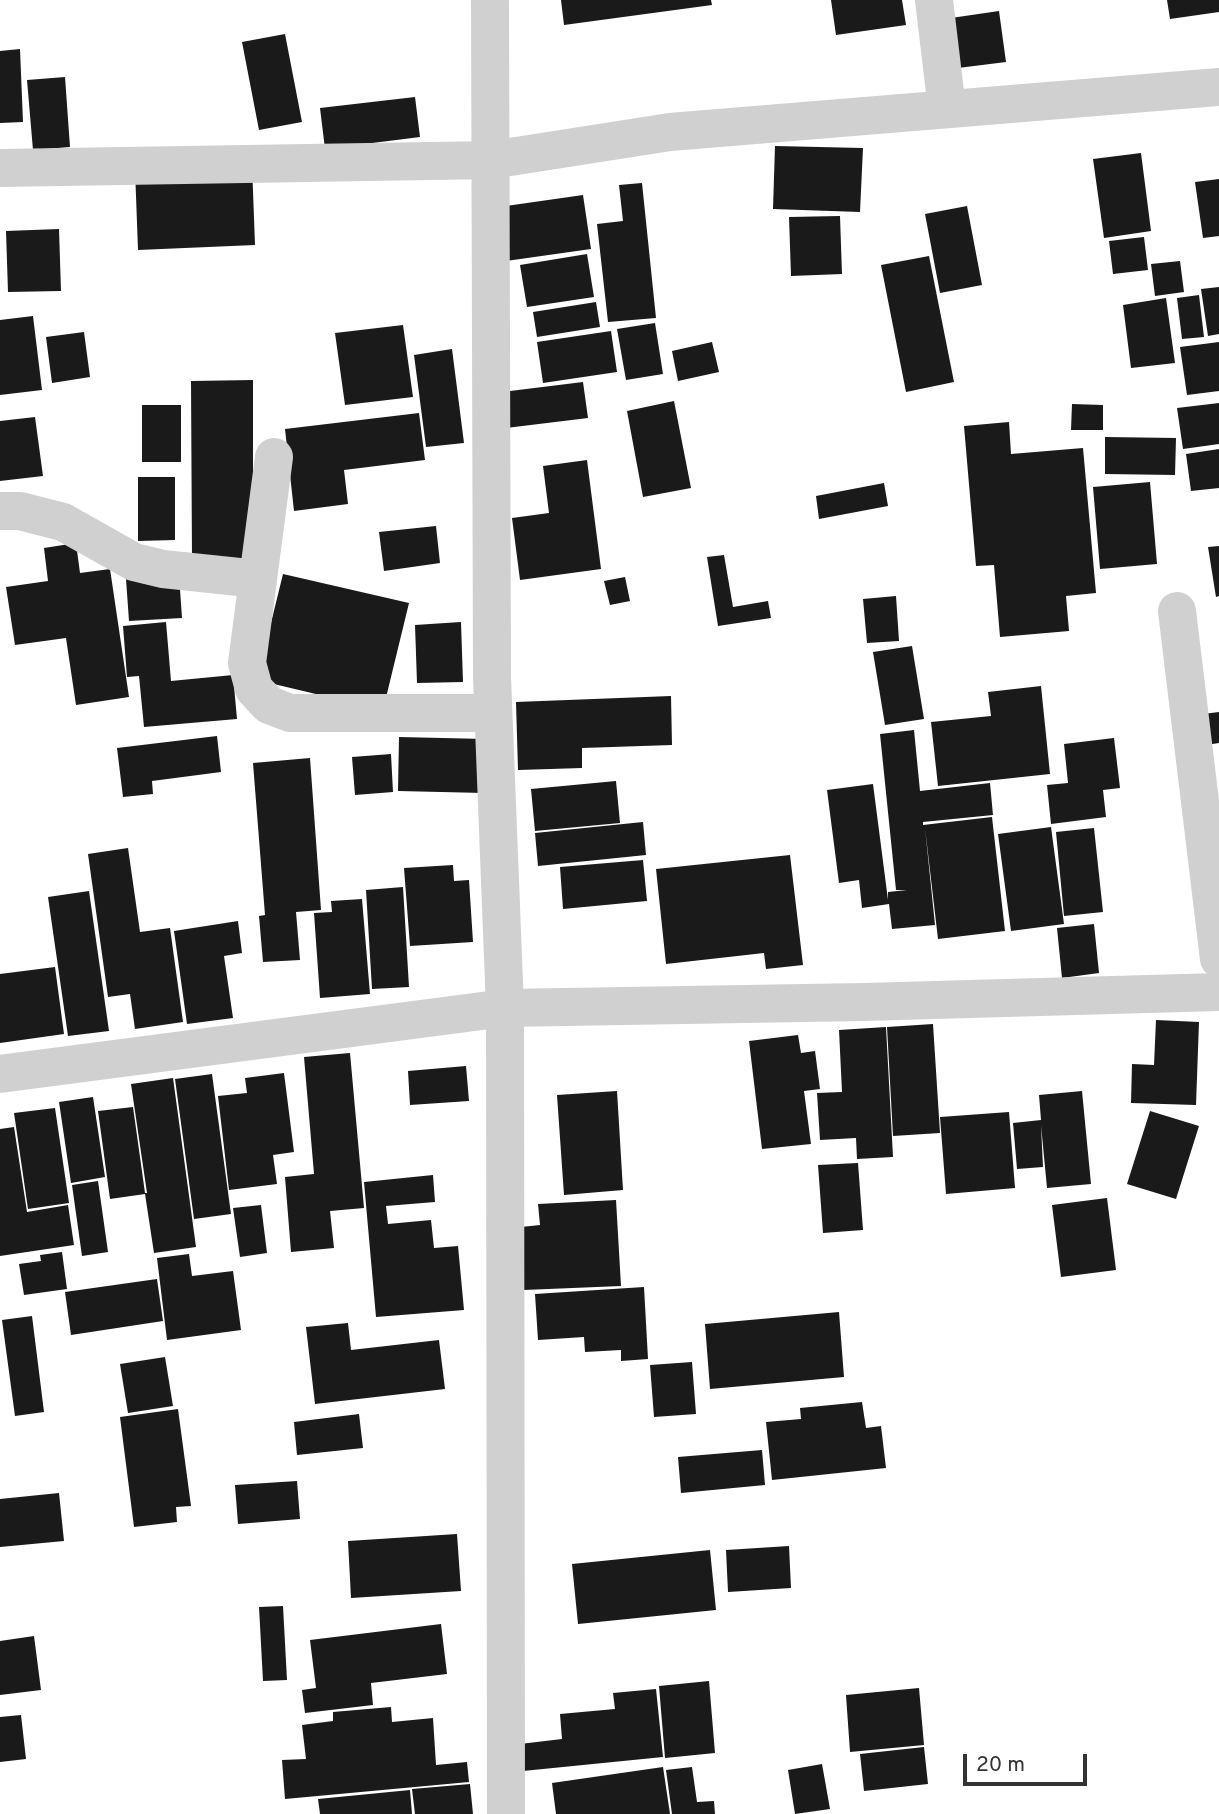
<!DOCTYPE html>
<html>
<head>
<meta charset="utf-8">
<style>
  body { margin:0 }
  #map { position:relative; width:1219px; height:1814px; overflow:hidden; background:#fff; font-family:Overpass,sans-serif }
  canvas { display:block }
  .scale { position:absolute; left:963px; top:1754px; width:124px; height:32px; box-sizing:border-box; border:4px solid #333; border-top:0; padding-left:9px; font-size:21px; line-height:24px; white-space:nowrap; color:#333; -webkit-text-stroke:5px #fff; paint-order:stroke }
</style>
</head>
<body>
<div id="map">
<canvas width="1219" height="1814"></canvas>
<div class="scale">20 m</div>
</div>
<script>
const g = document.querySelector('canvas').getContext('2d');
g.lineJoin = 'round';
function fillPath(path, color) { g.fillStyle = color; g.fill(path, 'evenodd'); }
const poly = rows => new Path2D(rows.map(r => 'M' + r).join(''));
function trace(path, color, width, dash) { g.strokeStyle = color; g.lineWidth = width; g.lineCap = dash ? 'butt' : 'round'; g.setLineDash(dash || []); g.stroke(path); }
const building = poly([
  [561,0,711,0,712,5,564,25],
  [831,0,902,0,906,25,836,35],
  [1167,0,1219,0,1219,12,1170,19],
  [999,11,1006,62,958,68,951,18],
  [285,34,302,122,259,130,242,42],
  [20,49,23,122,0,123,0,51],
  [65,77,70,147,33,150,27,80],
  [415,97,420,137,325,149,320,108],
  [775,146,863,148,860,212,773,209],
  [1141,153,1151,231,1104,238,1093,159],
  [252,164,255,245,138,250,135,169],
  [1219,179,1219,236,1203,238,1195,182],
  [642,183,656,318,608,322,597,224,623,221,619,185],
  [583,195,591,249,499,262,492,208],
  [967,206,982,285,940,293,925,214],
  [840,216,842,274,791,276,789,217],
  [59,229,61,291,8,292,6,231],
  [1144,237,1148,270,1113,274,1109,241],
  [587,254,594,297,527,307,520,265],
  [929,256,954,382,906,392,881,265],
  [1180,261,1184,292,1155,296,1151,264],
  [1219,287,1219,334,1208,336,1201,289],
  [1199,295,1204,337,1182,339,1177,298],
  [1166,298,1175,363,1131,368,1123,305],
  [596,302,600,327,537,337,533,312],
  [33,316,42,390,0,395,0,320],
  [655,323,663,374,626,380,617,329],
  [403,325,413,397,345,405,335,333],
  [611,331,617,372,543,383,537,342],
  [84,332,90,377,52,383,46,337],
  [712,342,719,372,678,381,672,351],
  [1219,342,1219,391,1187,395,1180,347],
  [452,349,464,443,426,447,414,355],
  [253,380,253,559,192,559,191,381],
  [583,382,588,418,506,428,502,392],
  [674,401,691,488,643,497,627,411],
  [1219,403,1219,444,1183,449,1177,408],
  [1072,404,1103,405,1103,430,1071,430],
  [142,405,181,405,181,462,142,462],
  [419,413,425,460,344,470,348,504,294,511,285,429],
  [35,417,43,476,0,481,0,421],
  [1009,422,1011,454,1083,448,1096,593,1066,596,1069,631,1000,637,994,565,976,566,964,426],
  [1105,437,1176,438,1175,475,1105,474],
  [1219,449,1219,488,1191,491,1186,454],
  [587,460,601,569,520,580,512,518,549,513,543,466],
  [138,477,175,477,175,540,138,541],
  [1150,482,1157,564,1100,569,1093,487],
  [884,483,888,506,819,519,816,496],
  [436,526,440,563,384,571,379,532],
  [76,543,80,573,110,569,129,697,76,705,66,638,15,645,6,587,48,581,44,548],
  [1219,546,1219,596,1216,597,1208,547],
  [724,555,733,607,768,601,771,618,718,626,707,557],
  [283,574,409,603,383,710,257,680],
  [179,575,182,618,129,621,126,579],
  [625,577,630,601,610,605,604,581],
  [896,596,899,641,867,643,863,599],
  [166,622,171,681,233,675,237,719,144,727,139,676,127,677,123,626],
  [461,622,463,682,417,683,415,625],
  [912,646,924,719,885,725,873,652],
  [1041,686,1050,774,938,786,931,722,991,716,988,692],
  [671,696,672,745,582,748,582,768,518,770,516,702],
  [1219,712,1219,743,1206,745,1203,714],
  [914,730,920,791,990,783,993,815,923,822,923,825,992,817,1005,931,938,939,925,828,935,925,892,929,889,904,862,908,859,880,839,883,827,790,873,784,888,900,888,892,907,890,896,890,880,734],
  [217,736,221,772,152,781,153,794,123,797,117,748],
  [399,737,486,739,484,793,398,791],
  [1114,738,1120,788,1103,790,1106,817,1051,824,1047,785,1068,783,1064,744],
  [391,754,393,792,355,795,352,757],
  [310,758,321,910,296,912,300,960,263,962,259,916,265,915,253,763],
  [616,781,620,823,535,831,531,789],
  [643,822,646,855,538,866,535,833],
  [1051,827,1064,924,1011,931,998,834],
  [1094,828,1103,912,1064,916,1056,832],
  [128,848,140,932,170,928,183,1022,135,1029,130,994,108,997,88,854],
  [790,855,803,965,766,969,764,953,666,964,656,869],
  [643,860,647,901,563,909,560,867],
  [453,865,454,881,469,880,473,942,410,946,404,868],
  [403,887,409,987,372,989,366,890],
  [89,891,109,1031,68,1036,48,897],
  [362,899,370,994,320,998,314,913,332,912,331,901],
  [238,921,242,953,224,956,233,1018,187,1024,174,931],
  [1094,924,1099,973,1062,978,1057,928],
  [55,967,64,1034,0,1043,0,974],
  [1156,1020,1199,1022,1196,1105,1131,1103,1132,1064,1154,1065],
  [933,1024,940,1133,893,1136,887,1027],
  [886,1027,893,1157,857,1159,856,1138,820,1140,817,1093,842,1092,839,1030],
  [798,1035,801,1053,815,1051,820,1089,804,1091,811,1144,762,1149,749,1041],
  [350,1053,364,1208,330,1211,334,1248,291,1252,285,1177,314,1174,304,1057],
  [466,1066,469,1101,410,1105,408,1071],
  [284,1073,294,1152,273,1155,277,1184,229,1190,218,1096,247,1093,245,1078],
  [212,1074,231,1214,194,1219,175,1079],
  [173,1078,196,1247,154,1253,145,1194,110,1199,98,1111,133,1107,145,1193,147,1193,131,1084],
  [617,1091,623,1190,564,1195,557,1095],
  [1082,1091,1091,1184,1047,1188,1041,1125,1043,1167,1017,1169,1013,1123,1041,1120,1039,1095],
  [93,1097,105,1177,71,1183,59,1102],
  [55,1108,69,1203,28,1209,14,1113],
  [1150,1111,1199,1126,1176,1199,1127,1184],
  [1009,1112,1015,1188,946,1194,940,1117],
  [14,1127,27,1212,68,1205,74,1245,0,1256,0,1129],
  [858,1163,863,1230,823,1233,818,1165],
  [433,1175,435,1202,386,1206,388,1224,431,1220,434,1248,458,1246,464,1310,376,1317,364,1182],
  [98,1181,108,1252,82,1256,72,1185],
  [1107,1198,1116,1270,1061,1277,1052,1205],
  [616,1200,621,1286,524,1290,521,1227,540,1225,538,1204],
  [261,1205,267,1253,240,1257,233,1208],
  [62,1252,67,1289,24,1295,19,1264,41,1261,40,1255],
  [189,1254,192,1276,233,1271,241,1330,167,1340,157,1258],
  [157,1279,163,1321,71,1335,65,1292],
  [644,1287,648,1359,621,1361,621,1350,585,1352,584,1337,538,1340,535,1294],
  [839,1312,844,1377,710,1389,705,1324],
  [32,1316,44,1412,15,1416,2,1320],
  [348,1323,351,1350,439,1340,445,1389,315,1404,306,1327],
  [165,1357,173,1406,128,1413,120,1364],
  [692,1362,696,1414,654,1417,650,1365],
  [862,1402,866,1428,881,1426,886,1468,772,1480,766,1422,801,1419,800,1408],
  [178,1409,191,1506,176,1507,177,1522,134,1527,120,1417],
  [359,1414,363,1448,297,1455,294,1422],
  [762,1450,765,1485,681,1493,678,1457],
  [297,1481,300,1519,238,1524,235,1485],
  [59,1493,64,1541,0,1547,0,1499],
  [457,1534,461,1591,351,1598,348,1541],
  [789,1546,791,1588,728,1592,726,1550],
  [710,1550,716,1610,578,1624,572,1564],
  [283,1606,287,1680,263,1681,259,1607],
  [441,1624,447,1674,371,1683,373,1705,305,1713,302,1690,316,1688,310,1640],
  [34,1636,41,1690,0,1695,0,1641],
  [709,1681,715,1753,665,1758,659,1686],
  [919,1688,924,1745,850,1752,846,1695],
  [656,1689,663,1757,523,1771,520,1744,562,1739,560,1714,615,1709,613,1693],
  [391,1707,392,1722,433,1718,436,1765,467,1762,469,1782,285,1799,282,1760,306,1759,302,1725,333,1721,333,1712],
  [21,1715,26,1759,0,1762,0,1717],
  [924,1747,928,1784,864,1791,860,1754],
  [822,1764,830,1809,795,1814,788,1770],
  [663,1767,670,1814,556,1814,552,1783],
  [692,1767,697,1802,714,1801,715,1814,672,1814,666,1770],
  [470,1784,473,1814,415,1814,412,1789],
  [410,1790,412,1814,320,1814,318,1799]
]);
const street = poly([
  [490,0,492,677,505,1008,506,1814],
  [934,0,947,109],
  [0,168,491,160,670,132,1219,87],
  [274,457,247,663,254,689,269,705,290,713,493,713],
  [0,511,20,511,63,522,134,562,163,569,258,579],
  [1177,611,1219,959],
  [0,1074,505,1008,864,1002,1219,992]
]);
fillPath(building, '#1a1a1a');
trace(street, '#d0d0d0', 38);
</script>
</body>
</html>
